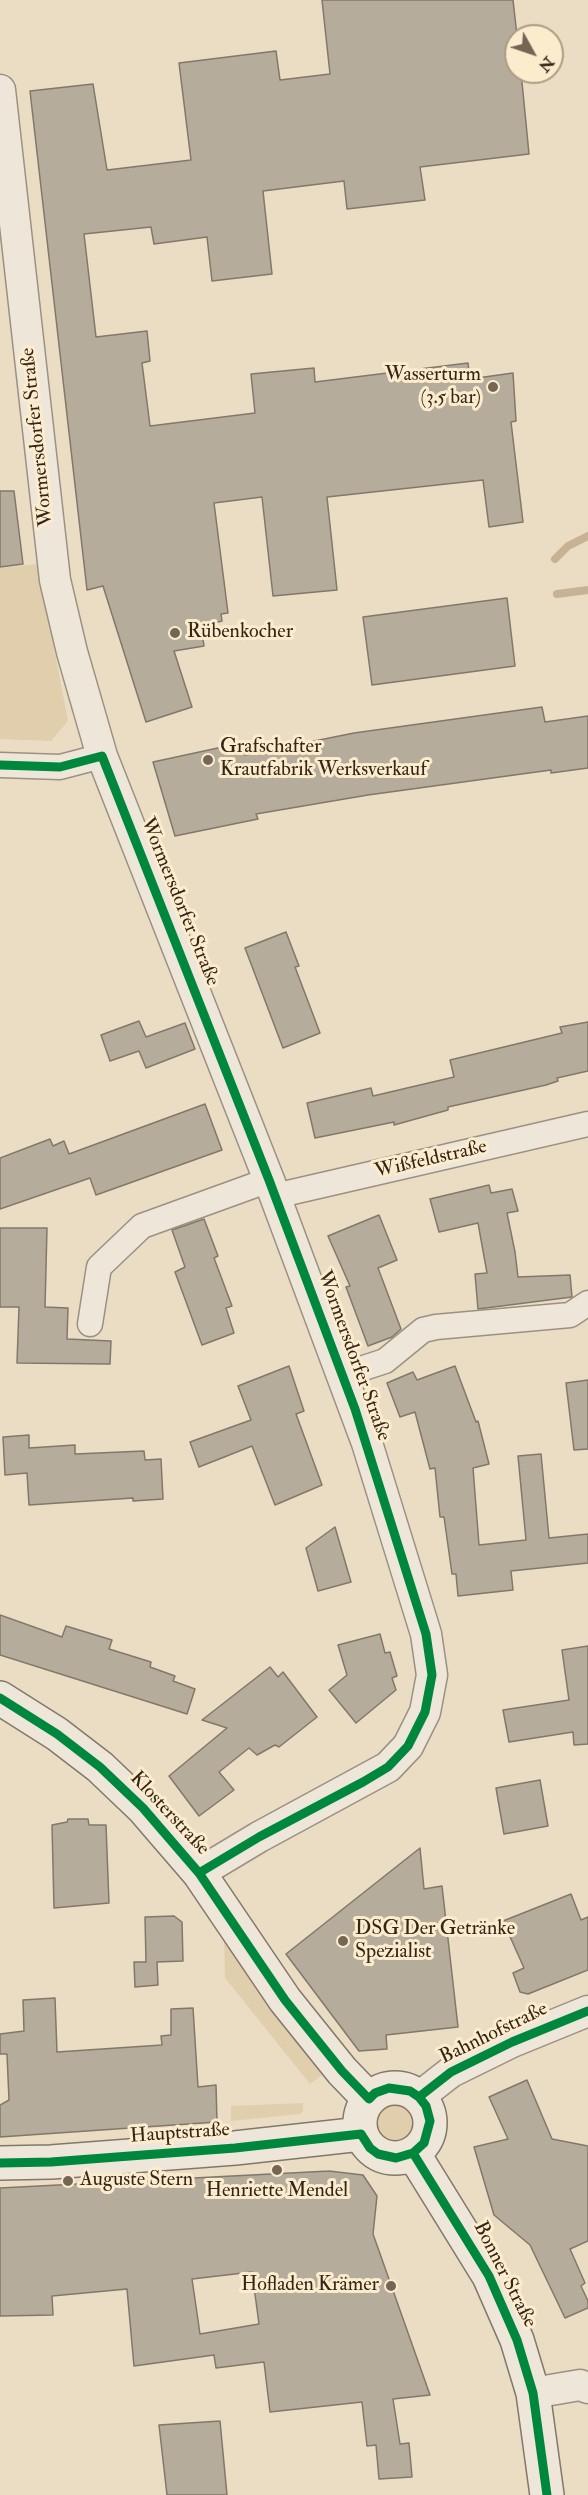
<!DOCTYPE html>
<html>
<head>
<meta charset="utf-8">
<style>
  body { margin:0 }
  #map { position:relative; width:588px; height:2495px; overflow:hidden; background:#ebddc4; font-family:"IM FELL Double Pica",serif }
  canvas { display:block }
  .north { position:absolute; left:504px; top:24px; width:60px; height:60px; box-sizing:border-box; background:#fcecce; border:2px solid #ac9c85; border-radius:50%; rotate:130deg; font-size:16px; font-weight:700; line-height:24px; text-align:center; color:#352418 }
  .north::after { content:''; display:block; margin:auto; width:21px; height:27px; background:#756554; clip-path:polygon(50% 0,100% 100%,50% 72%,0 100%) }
</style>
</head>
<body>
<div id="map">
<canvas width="588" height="2495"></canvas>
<div class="north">N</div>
</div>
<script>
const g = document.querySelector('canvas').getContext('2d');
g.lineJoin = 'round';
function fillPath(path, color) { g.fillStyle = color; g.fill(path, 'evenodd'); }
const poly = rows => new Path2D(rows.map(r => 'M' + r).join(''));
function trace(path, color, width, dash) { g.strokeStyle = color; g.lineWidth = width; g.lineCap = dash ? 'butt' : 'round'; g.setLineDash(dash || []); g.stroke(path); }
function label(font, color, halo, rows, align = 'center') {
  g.font = font + ' "IM FELL Double Pica",serif'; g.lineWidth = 6; g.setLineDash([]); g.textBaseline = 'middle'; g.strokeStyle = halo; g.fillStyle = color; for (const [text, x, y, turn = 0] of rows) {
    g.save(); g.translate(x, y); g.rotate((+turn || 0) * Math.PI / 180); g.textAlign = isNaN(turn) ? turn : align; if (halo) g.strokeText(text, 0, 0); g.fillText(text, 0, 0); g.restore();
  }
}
const green = poly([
  [38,564,68,721,51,741,0,739,0,568],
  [224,1939,322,2075,310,2084,225,1978],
  '376 2122a20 20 0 1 1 40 0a20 20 0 1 1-40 0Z',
  [303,2103,303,2111,300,2114,231,2121,231,2106]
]);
const stream = poly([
  [555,559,568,546,588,536],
  [557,594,588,590]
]);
const building = poly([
  [322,0,513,0,517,36,516,72,521,72,529,154,420,167,425,200,347,209,344,181,263,191,272,274,212,281,207,237,154,244,151,227,84,234,96,337,147,331,150,361,142,363,150,426,255,413,251,374,314,368,315,382,468,363,470,379,513,373,516,421,511,422,523,522,489,527,483,480,327,497,337,590,273,596,262,497,214,503,228,613,221,614,222,621,201,626,204,646,174,651,192,707,146,722,103,586,87,590,30,91,93,84,107,170,191,160,179,63,276,51,280,80,330,74,322,0],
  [0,491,14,491,23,564,0,567,0,491],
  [507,598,515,666,372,685,363,617,507,598],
  [542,707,545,722,588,716,588,768,551,773,551,770,368,795,256,814,258,819,175,836,153,762,241,743,245,755,354,733,542,707],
  [286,932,299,966,295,967,320,1033,283,1048,245,948,286,932],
  [139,1021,146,1037,185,1023,195,1049,146,1068,139,1051,110,1061,101,1035,139,1021],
  [588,1022,588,1071,557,1078,558,1081,546,1085,448,1107,448,1110,394,1125,394,1122,315,1138,307,1103,371,1088,373,1096,454,1077,450,1060,562,1033,560,1027,588,1022],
  [205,1104,222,1150,96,1195,90,1178,0,1209,0,1158,50,1139,53,1146,64,1141,69,1154,205,1104],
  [489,1185,491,1193,512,1189,518,1211,507,1213,515,1252,518,1277,570,1275,572,1297,478,1309,475,1274,487,1273,478,1223,439,1232,430,1199,489,1185],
  [379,1215,397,1260,378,1268,401,1329,392,1337,368,1346,346,1287,350,1286,328,1236,379,1215],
  [204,1219,218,1256,214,1258,232,1306,226,1308,234,1333,202,1345,175,1272,185,1267,172,1230,204,1219],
  [0,1228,47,1228,45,1307,68,1308,67,1339,111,1341,110,1364,17,1363,19,1307,0,1307,0,1228],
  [289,1366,304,1411,296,1414,322,1485,275,1505,252,1446,199,1467,190,1442,251,1420,238,1386,289,1366],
  [455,1366,476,1422,478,1421,489,1464,473,1468,479,1545,526,1540,518,1456,541,1454,549,1538,588,1534,588,1563,511,1571,513,1590,458,1596,456,1574,452,1574,444,1517,440,1517,435,1468,430,1469,415,1412,400,1417,387,1383,413,1372,417,1380,455,1366],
  [588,1380,588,1449,574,1450,566,1383,588,1380],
  [29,1435,29,1448,75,1445,75,1454,144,1451,145,1460,161,1459,163,1499,133,1501,133,1498,29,1505,27,1473,5,1475,3,1437,29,1435],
  [335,1527,351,1582,318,1591,306,1548,335,1527],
  [0,1615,62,1637,66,1626,112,1640,109,1649,151,1662,150,1667,175,1676,173,1681,195,1689,187,1714,0,1655,0,1615],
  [380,1634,385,1653,390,1652,397,1676,392,1678,396,1690,356,1723,329,1690,347,1675,338,1645,380,1634],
  [588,1646,588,1744,574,1745,573,1732,509,1742,503,1710,569,1700,562,1650,588,1646],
  [270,1667,278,1677,283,1672,317,1717,279,1747,275,1745,257,1755,249,1748,219,1772,234,1790,199,1816,169,1776,227,1728,202,1720,270,1667],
  [540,1780,548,1826,504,1834,496,1788,540,1780],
  [68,1819,88,1819,89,1825,106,1825,109,1903,54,1908,52,1825,67,1822,68,1819],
  [420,1848,424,1889,442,1886,458,2027,386,2035,387,2049,359,2051,286,1954,420,1848],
  [571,1894,581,1920,588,1917,588,1970,528,1994,520,1992,513,1973,524,1968,503,1921,571,1894],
  [174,1916,182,1922,183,1961,157,1962,158,1985,135,1987,134,1962,146,1962,145,1917,174,1916],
  [55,1998,57,2052,162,2045,161,2036,171,2035,171,2009,193,2008,198,2087,216,2085,217,2122,0,2137,0,2105,9,2100,7,2054,0,2054,0,2034,24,2031,23,2000,55,1998],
  [527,2080,552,2139,588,2146,588,2241,570,2249,585,2283,581,2286,588,2301,588,2308,565,2318,530,2245,494,2215,474,2147,508,2139,489,2097,527,2080],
  [329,2171,363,2175,377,2196,373,2234,430,2395,393,2399,400,2444,409,2443,412,2477,379,2479,376,2445,367,2446,362,2402,270,2412,264,2362,216,2368,214,2355,134,2366,127,2289,52,2296,53,2315,0,2316,0,2188,329,2171],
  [252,2272,259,2324,200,2334,192,2279,252,2272],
  [220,2421,227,2495,167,2495,159,2425,220,2421]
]);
const minor = poly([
  [0,765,60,767,102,756],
  [275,1196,588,1124],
  [90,1324,99,1267,142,1226,269,1180],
  [342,1375,385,1361,423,1330,436,1327,570,1315,588,1303]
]);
const tertiary = poly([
  [0,90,55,580,72,652,102,756,269,1180,367,1443,426,1634,432,1675,425,1712,408,1746,388,1767,259,1837,199,1873],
  [419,2097,451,2072,512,2042,588,2011],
  [533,2393,580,2385,588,2388]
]);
const secondary = poly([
  [0,1698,57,1734,100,1767,143,1808,199,1873,285,2000,342,2071,369,2099],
  '360 2123a35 35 0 1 1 70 0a35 35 0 1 1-70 0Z',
  [413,2153,489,2276,517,2340,533,2393,547,2495],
  [0,2163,51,2162,235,2148,361,2134]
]);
const cycleway = poly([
  [0,765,60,767,102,756,269,1180,355,1409,426,1634,432,1675,425,1712,408,1746,388,1767,363,1782,259,1837,199,1873],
  [0,1698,57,1734,100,1767,143,1808,199,1873,285,2000,342,2071,369,2099,375,2093,389,2088,410,2091,419,2097,426,2106,430,2121,424,2143,413,2153,396,2158,378,2154,370,2148,361,2134,235,2148,51,2162,0,2163],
  [419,2097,451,2072,512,2042,588,2011],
  [413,2153,489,2276,517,2340,533,2393,547,2495]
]);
const markers = [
  [493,387,6,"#756554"],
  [175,633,6,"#756554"],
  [208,760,6,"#756554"],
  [343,1941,6,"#756554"],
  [277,2170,6,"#756554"],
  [68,2181,6,"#756554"],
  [391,2286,6,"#756554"]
];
const poiNames = [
  ["Wasserturm",481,376,"right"],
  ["(3.5 bar)",481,399,"right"],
  ["Rübenkocher",187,633],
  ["Grafschafter",220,748],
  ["Krautfabrik Werksverkauf",220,771],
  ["DSG Der Getränke",355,1930],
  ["Spezialist",355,1953],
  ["Auguste Stern",80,2181],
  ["Henriette Mendel",277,2192,"center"],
  ["Hofladen Krämer",379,2286,"right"]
];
const streetNames = [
  ["Wormersdorfer Straße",38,437,-96],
  ["Wormersdorfer Straße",179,902,68],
  ["Wißfeldstraße",431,1160,-13],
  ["Wormersdorfer Straße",353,1356,70],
  ["Klosterstraße",169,1814,47],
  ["Bahnhofstraße",494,2034,-26],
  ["Hauptstraße",180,2134,-4],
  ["Bonner Straße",504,2275,63]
];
fillPath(green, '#e1ceac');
trace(stream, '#c7b394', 8);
fillPath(building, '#b6ac9b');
trace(building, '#82786a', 1.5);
trace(minor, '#9b9182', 27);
trace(tertiary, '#9b9182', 33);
trace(secondary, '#82786a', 36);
trace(minor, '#ede6d9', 24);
trace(tertiary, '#ede6d9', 30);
trace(secondary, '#ede6d9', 33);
trace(cycleway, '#00873e', 9);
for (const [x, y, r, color] of markers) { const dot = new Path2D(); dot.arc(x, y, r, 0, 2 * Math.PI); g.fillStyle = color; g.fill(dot); trace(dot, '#fcecce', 2); }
label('20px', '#352418', '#fcecce', poiNames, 'left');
label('20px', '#352418', '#fcecce', streetNames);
</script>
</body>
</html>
